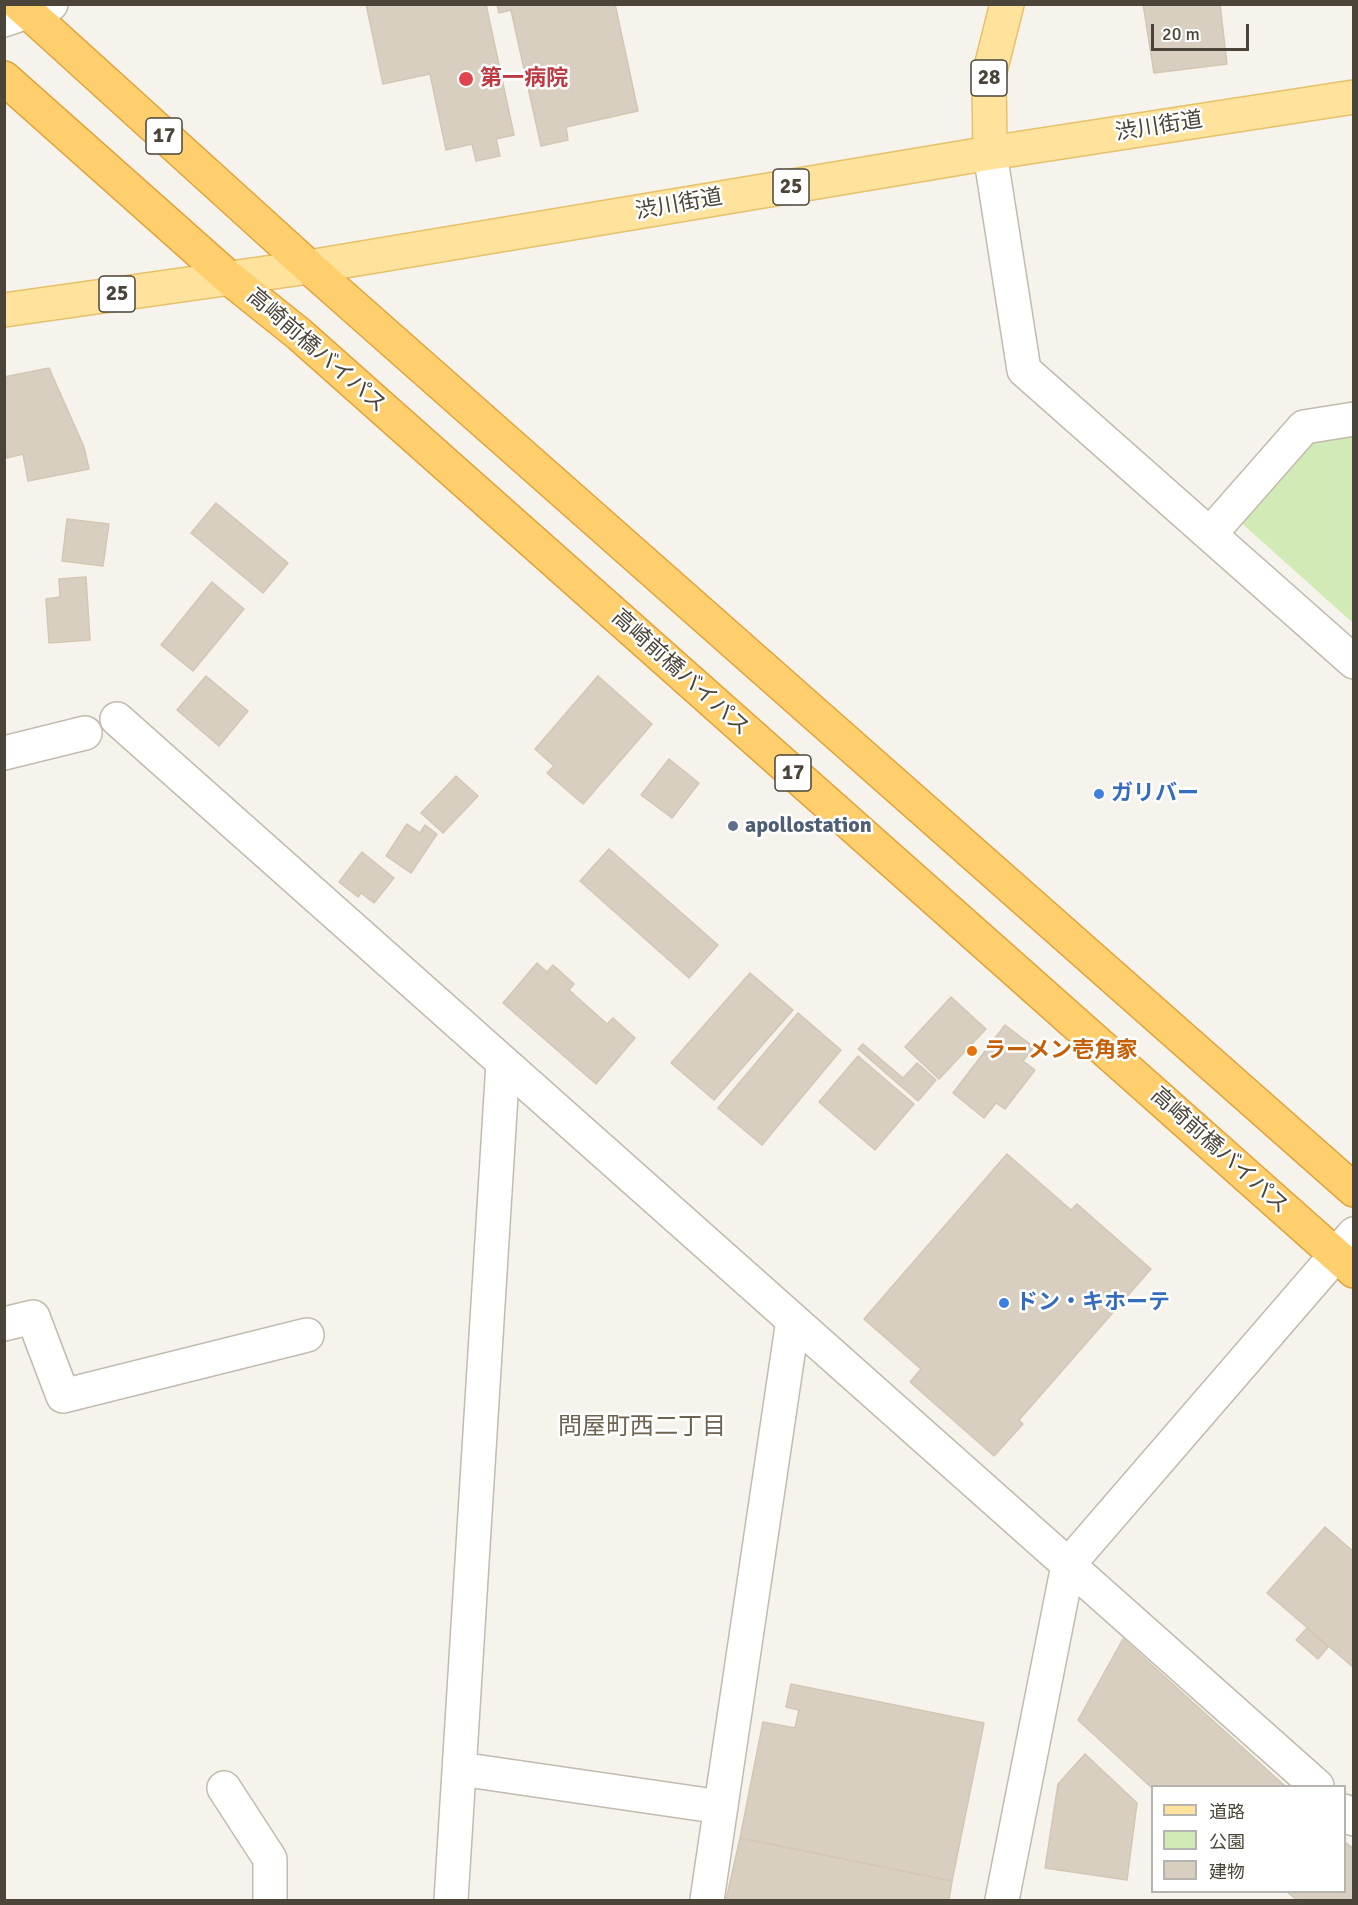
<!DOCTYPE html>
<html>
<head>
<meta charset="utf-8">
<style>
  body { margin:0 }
  #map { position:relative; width:1358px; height:1905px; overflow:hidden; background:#f6f3ec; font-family:Signika,"Noto Sans JP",sans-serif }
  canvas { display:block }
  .frame { position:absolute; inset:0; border:6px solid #4b4439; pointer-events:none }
  .legend { position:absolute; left:1151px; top:1785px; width:195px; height:108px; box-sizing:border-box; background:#fff; border:2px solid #b7b4b0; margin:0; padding:8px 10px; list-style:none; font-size:18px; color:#4b4439 }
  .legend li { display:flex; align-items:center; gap:12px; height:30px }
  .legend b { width:30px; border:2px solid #b7b4b0 }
  .scale { position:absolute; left:1151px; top:24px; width:98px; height:27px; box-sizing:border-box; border:3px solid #4b4439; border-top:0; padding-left:8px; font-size:18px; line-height:21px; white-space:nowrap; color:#4b4439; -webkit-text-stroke:4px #fff; paint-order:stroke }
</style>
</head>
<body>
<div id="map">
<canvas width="1358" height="1905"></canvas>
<div class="frame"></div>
<ul class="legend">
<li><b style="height:8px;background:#ffe39c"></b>道路</li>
<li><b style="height:16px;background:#d2eab5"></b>公園</li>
<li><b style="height:16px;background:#d8cfc1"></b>建物</li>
</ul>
<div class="scale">20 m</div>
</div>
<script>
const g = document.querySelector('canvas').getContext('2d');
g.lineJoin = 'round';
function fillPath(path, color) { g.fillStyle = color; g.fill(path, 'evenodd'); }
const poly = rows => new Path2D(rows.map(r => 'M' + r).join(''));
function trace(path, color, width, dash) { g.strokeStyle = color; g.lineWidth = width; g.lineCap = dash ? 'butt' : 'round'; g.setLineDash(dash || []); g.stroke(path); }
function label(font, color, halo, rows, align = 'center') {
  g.font = font + ' Signika,"Noto Sans JP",sans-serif'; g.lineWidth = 5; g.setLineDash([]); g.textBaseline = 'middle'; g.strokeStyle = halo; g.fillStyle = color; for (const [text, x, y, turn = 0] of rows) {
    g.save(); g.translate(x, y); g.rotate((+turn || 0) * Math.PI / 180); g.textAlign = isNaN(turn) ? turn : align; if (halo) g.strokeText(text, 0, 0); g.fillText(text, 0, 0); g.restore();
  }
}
const green = poly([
  [1353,434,1353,623,1238,520,1308,442]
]);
const building = poly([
  [366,4,486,4,514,135,496,139,500,156,476,161,472,144,446,150,430,74,383,84,366,4],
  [497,4,615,4,638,111,566,127,568,140,541,146,511,10,499,13,497,4],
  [1143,4,1220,4,1227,64,1154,73,1143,4],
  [49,368,84,447,89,469,28,481,23,454,7,458,4,445,4,377,49,368],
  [216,503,288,563,263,593,191,533,216,503],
  [67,519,109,524,103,566,62,561,67,519],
  [86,577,90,640,49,643,46,599,60,597,59,579,86,577],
  [212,582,244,609,193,671,161,645,212,582],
  [206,676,248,711,219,746,177,710,206,676],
  [598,676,652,724,583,804,547,773,554,766,535,749,598,676],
  [669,759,699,783,672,818,641,795,669,759],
  [456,776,478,796,443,833,421,813,456,776],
  [407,824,420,833,425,825,437,834,411,873,386,856,407,824],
  [609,849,718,945,689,978,580,881,609,849],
  [362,852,394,878,374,903,361,893,358,897,339,882,362,852],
  [537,963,547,972,553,965,574,984,569,990,607,1024,613,1018,635,1038,596,1084,503,1003,537,963],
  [750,973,793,1010,714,1100,671,1063,750,973],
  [951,997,986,1029,939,1079,905,1047,951,997],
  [798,1013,841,1050,762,1145,718,1108,798,1013],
  [1005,1025,1034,1047,1023,1061,1035,1070,1005,1109,996,1103,984,1118,953,1093,1005,1025],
  [863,1044,903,1078,917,1063,936,1080,918,1101,858,1049,863,1044],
  [858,1056,914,1104,875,1150,819,1102,858,1056],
  [1007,1154,1071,1210,1077,1204,1151,1269,1019,1420,1023,1424,994,1456,910,1382,921,1369,864,1319,1007,1154],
  [1325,1527,1354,1552,1354,1668,1267,1593,1325,1527],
  [1307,1628,1328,1647,1318,1659,1296,1640,1307,1628],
  [1123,1639,1285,1786,1152,1788,1078,1720,1123,1639],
  [791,1684,984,1723,952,1881,740,1838,763,1722,795,1728,799,1710,786,1707,791,1684],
  [1085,1754,1137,1803,1127,1880,1045,1868,1058,1784,1085,1754],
  [740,1838,952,1881,949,1900,726,1900,740,1838],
  [1344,1841,1354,1849,1354,1900,1297,1900,1287,1892,1344,1892,1344,1841]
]);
const minor = poly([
  [4,20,51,4],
  [990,153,1024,370,1354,662],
  [1210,534,1304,427,1354,419],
  [117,719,1317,1786],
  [4,753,85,733],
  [4,1324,33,1317,63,1396,307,1335],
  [460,1769,721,1807],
  [224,1788,270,1859,270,1900],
  [1344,1811,1354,1819],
  [451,1900,503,1063],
  [707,1900,793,1320],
  [1002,1900,1068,1565,1354,1234]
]);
const major = poly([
  [990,153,989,75,1007,4],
  [4,310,309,267,990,153,1354,97]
]);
const highway = poly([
  [19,4,309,267,1354,1190],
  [4,78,229,278,299,334,1354,1271]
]);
const markers = [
  [466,79,8,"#e0444e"],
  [1099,794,6,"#3f7fe0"],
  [733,826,6,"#5c6f8a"],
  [972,1051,6,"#e8710a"],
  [1004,1303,6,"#3f7fe0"]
];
const shields = [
  [989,78,36],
  [164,136,36],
  [791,187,36],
  [117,294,36],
  [793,773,36]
];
const shieldNames = [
  ["28",989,78],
  ["17",164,136],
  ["25",791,187],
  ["25",117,294],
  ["17",793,773]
];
const healthNames = [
  ["第一病院",480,79]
];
const streetNames = [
  ["渋川街道",1159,127,-9],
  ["渋川街道",679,205,-10],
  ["高崎前橋バイパス",316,351,41],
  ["高崎前橋バイパス",680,673,42],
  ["高崎前橋バイパス",1219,1151,42]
];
const shopNames = [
  ["ガリバー",1111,794],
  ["ドン・キホーテ",1016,1303]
];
const serviceNames = [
  ["apollostation",745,826]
];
const foodNames = [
  ["ラーメン壱角家",984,1051]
];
const neighbourhoodNames = [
  ["問屋町西二丁目",642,1428]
];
fillPath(green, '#d2eab5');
fillPath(building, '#d8cfc1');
trace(building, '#d3c7b4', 1.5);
trace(minor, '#c2bbae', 36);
trace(major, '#e6c16a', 36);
trace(highway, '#e0a43c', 36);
trace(minor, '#fff', 33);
trace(major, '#ffe39c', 33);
trace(highway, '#ffcf6e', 33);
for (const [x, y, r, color] of markers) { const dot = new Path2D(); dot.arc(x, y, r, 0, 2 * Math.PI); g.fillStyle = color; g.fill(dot); trace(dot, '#fff', 2); }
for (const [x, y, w] of shields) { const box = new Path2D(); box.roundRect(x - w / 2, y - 18, w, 36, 4.5); g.fillStyle = '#fff'; g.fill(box); trace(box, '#4b4439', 1.5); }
label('bold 21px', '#4b4439', null, shieldNames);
label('bold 22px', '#be3a42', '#fff', healthNames, 'left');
label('22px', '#4b4439', '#fff', streetNames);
label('bold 22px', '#366cbe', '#fff', shopNames, 'left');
label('bold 22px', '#4e5e75', '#fff', serviceNames, 'left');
label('bold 22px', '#c56008', '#fff', foodNames, 'left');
label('24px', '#6e6250', '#fff', neighbourhoodNames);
</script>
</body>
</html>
